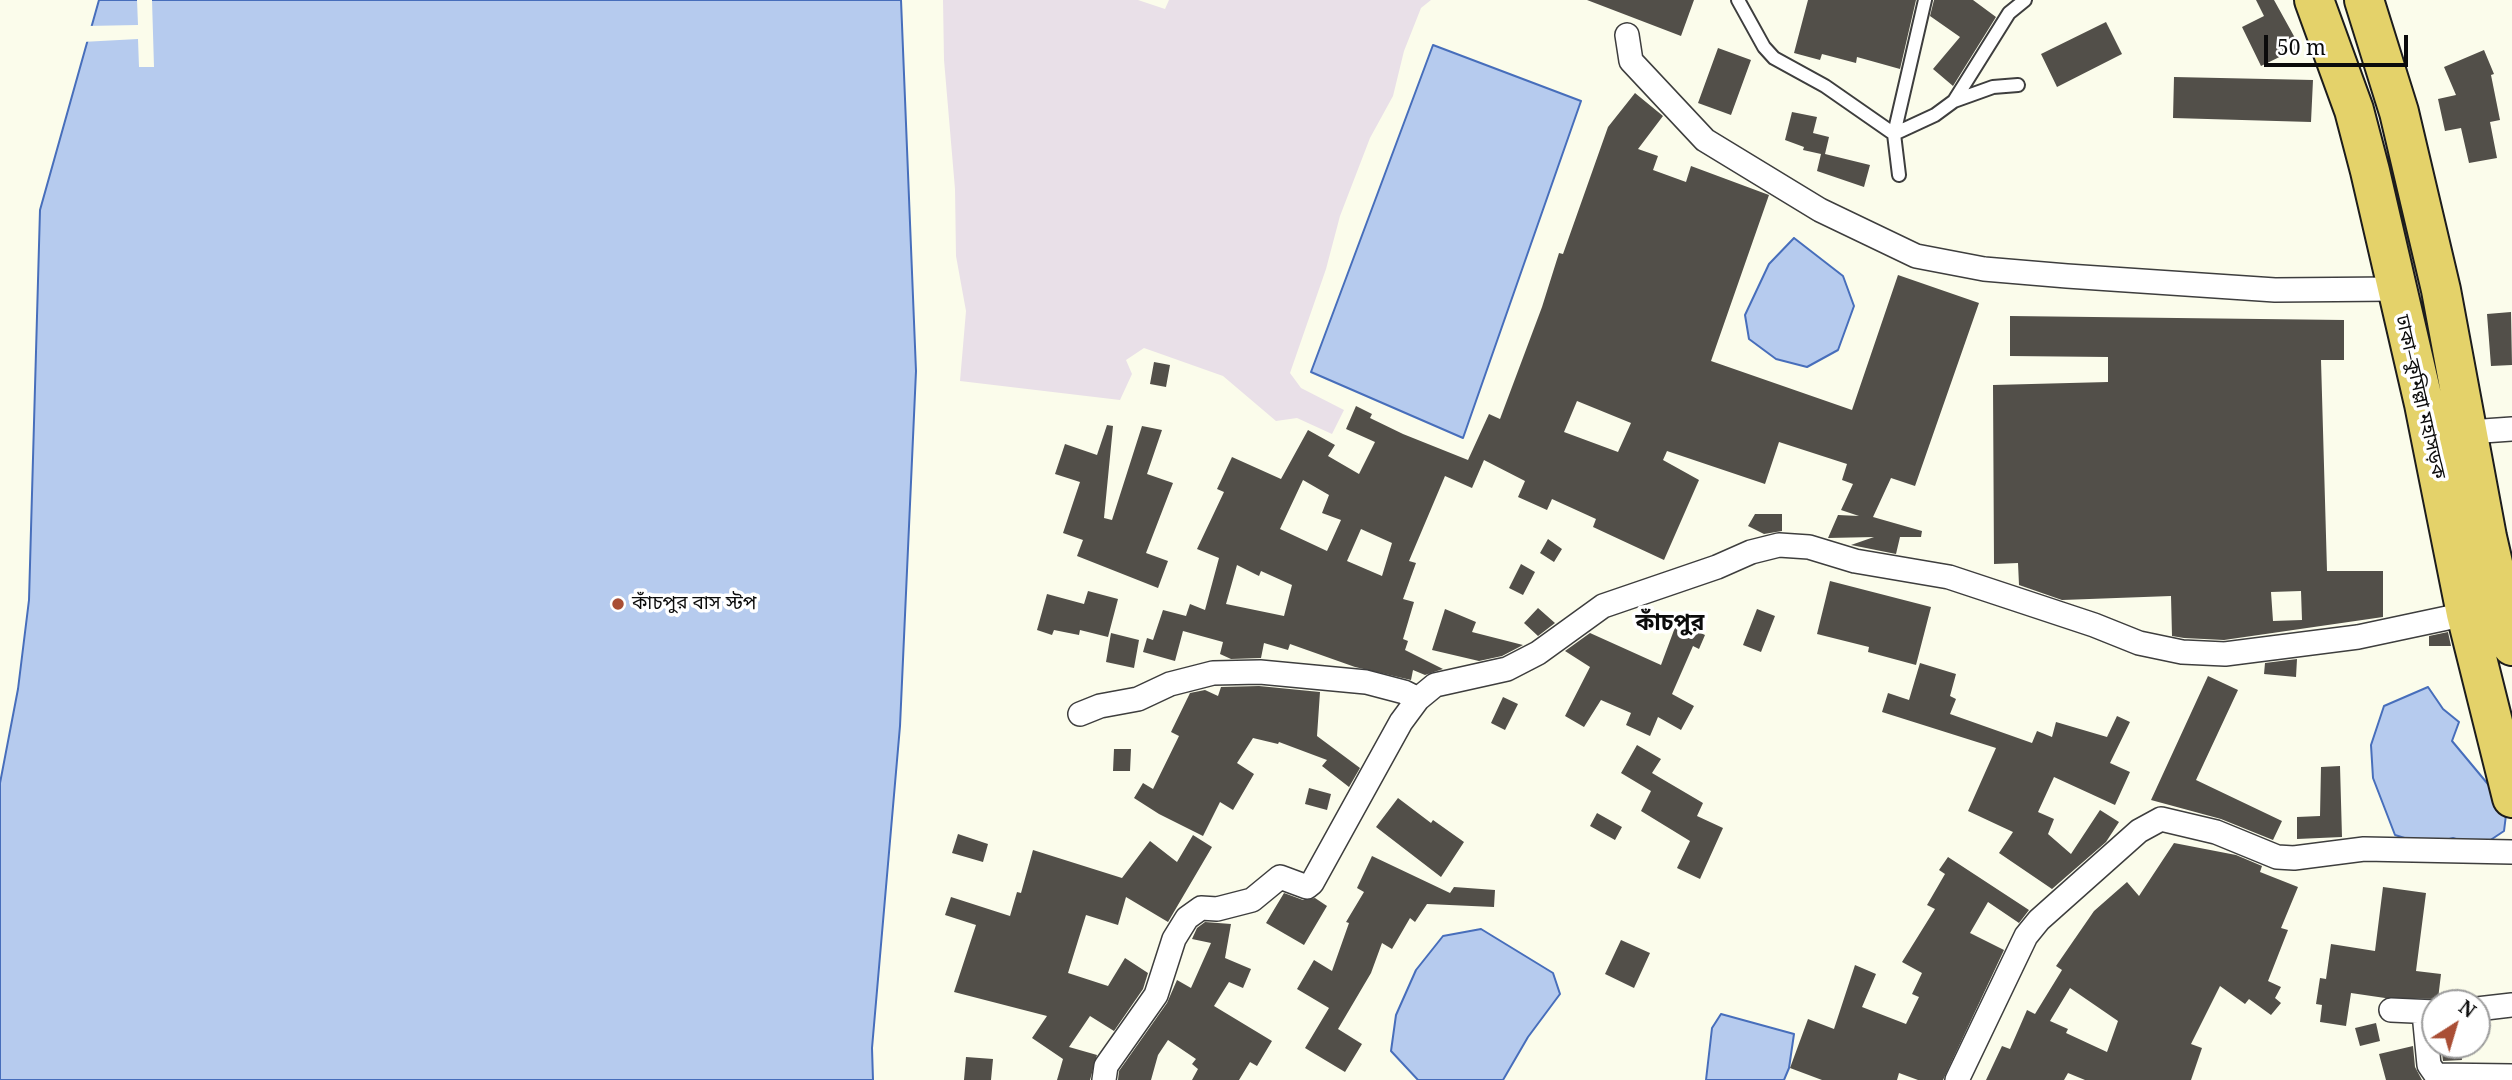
<!DOCTYPE html>
<html>
<head>
<meta charset="utf-8">
<style>
  body { margin:0 }
  #map { position:relative; width:2512px; height:1080px; overflow:hidden; background:#fbfceb; font-family:"Noto Serif",serif }
  canvas { display:block }
  .north { position:absolute; left:2421px; top:989px; width:70px; height:70px; box-sizing:border-box; background:#fff; border:2px solid #9d9d9d; border-radius:50%; rotate:37deg; font-size:19px; font-weight:700; line-height:28px; text-align:center; color:#0b0b0b }
  .north::after { content:''; display:block; margin:auto; width:24px; height:32px; background:#a94e35; clip-path:polygon(50% 0,100% 100%,50% 72%,0 100%) }
  .scale { position:absolute; left:2264px; top:35px; width:144px; height:32px; box-sizing:border-box; border:4px solid #0b0b0b; border-top:0; padding-left:9px; font-size:21px; line-height:24px; white-space:nowrap; color:#0b0b0b; -webkit-text-stroke:5px #fff; paint-order:stroke }
</style>
</head>
<body>
<div id="map">
<canvas width="2512" height="1080"></canvas>
<div class="north">N</div>
<div class="scale">50 m</div>
</div>
<script>
const g = document.querySelector('canvas').getContext('2d');
g.lineJoin = 'round';
function fillPath(path, color) { g.fillStyle = color; g.fill(path, 'evenodd'); }
const poly = rows => new Path2D(rows.map(r => 'M' + r).join(''));
function trace(path, color, width, dash) { g.strokeStyle = color; g.lineWidth = width; g.lineCap = dash ? 'butt' : 'round'; g.setLineDash(dash || []); g.stroke(path); }
function label(font, color, halo, rows, align = 'center') {
  g.font = font + ' "Noto Serif","Noto Sans Bengali",serif'; g.lineWidth = 7; g.setLineDash([]); g.textBaseline = 'middle'; g.strokeStyle = halo; g.fillStyle = color; for (const [text, x, y, turn = 0] of rows) {
    g.save(); g.translate(x, y); g.rotate((+turn || 0) * Math.PI / 180); g.textAlign = isNaN(turn) ? turn : align; if (halo) g.strokeText(text, 0, 0); g.fillText(text, 0, 0); g.restore();
  }
}
const industrial = poly([
  [943,0,1138,0,1165,9,1169,0,1431,0,1421,8,1404,51,1393,96,1370,138,1340,216,1326,269,1290,373,1301,388,1344,410,1332,434,1297,418,1276,421,1223,376,1144,348,1126,360,1132,374,1120,400,960,381,966,311,956,256,955,189,944,60]
]);
const water = poly([
  [99,0,901,0,916,371,900,726,872,1048,873,1080,0,1080,0,783,18,689,29,600,40,210,99,0],
  [1433,45,1581,101,1463,438,1311,372,1433,45],
  [1794,238,1843,276,1854,306,1838,350,1807,367,1776,359,1749,339,1745,315,1769,264,1794,238],
  [2428,687,2443,709,2459,722,2452,741,2507,807,2504,831,2480,847,2453,838,2427,845,2395,835,2373,778,2371,745,2384,706,2428,687],
  [1481,929,1553,973,1560,994,1528,1037,1503,1080,1418,1080,1391,1051,1396,1015,1416,970,1443,936,1481,929],
  [1721,1014,1794,1034,1789,1068,1784,1080,1706,1080,1712,1028,1721,1014]
]);
const pier = poly([
  [137,0,152,0,154,67,139,67,138,39,82,42,86,26,138,25]
]);
const building = poly([
  [1587,0,1694,0,1681,36],
  [1808,0,1916,0,1900,69,1857,57,1856,63,1822,54,1820,60,1794,53],
  [1934,0,1973,0,1996,17,1953,86,1933,69,1960,37,1930,16],
  [2256,0,2274,0,2300,47,2261,66,2242,27,2264,16],
  [2106,22,2122,54,2057,87,2041,54],
  [1718,48,1751,60,1731,115,1698,103],
  [2484,50,2494,74,2491,75,2500,120,2490,122,2497,158,2469,163,2461,128,2445,131,2438,99,2456,95,2444,67],
  [2174,77,2313,80,2311,122,2173,118],
  [1635,93,1663,116,1638,149,1658,156,1653,170,1686,182,1691,166,1769,195,1711,361,1852,410,1898,275,1979,303,1915,486,1891,478,1873,517,1922,531,1921,537,1900,537,1896,554,1851,545,1874,537,1828,538,1838,515,1859,516,1841,510,1853,484,1842,480,1847,464,1779,442,1765,484,1667,451,1663,460,1699,480,1664,560,1593,527,1596,519,1552,499,1547,510,1518,497,1525,481,1484,460,1472,488,1445,476,1409,561,1416,563,1403,599,1414,602,1403,639,1408,641,1405,650,1443,669,1425,675,1413,670,1411,680,1355,667,1290,644,1288,650,1264,643,1261,658,1231,659,1220,654,1223,642,1183,631,1175,661,1143,652,1147,638,1153,640,1163,610,1186,616,1190,604,1205,610,1219,558,1197,549,1224,492,1217,489,1232,457,1281,479,1308,430,1335,445,1328,456,1359,474,1375,442,1346,429,1356,406,1372,414,1370,418,1403,434,1468,460,1489,414,1500,419,1542,307,1559,253,1563,254,1608,127],
  [1577,401,1631,423,1618,452,1564,432],
  [1303,480,1329,495,1322,513,1341,520,1327,551,1280,529],
  [1361,529,1392,543,1382,576,1347,561],
  [1237,565,1259,576,1261,571,1292,585,1284,616,1226,604],
  [1792,112,1817,117,1813,133,1829,137,1825,154,1870,165,1864,187,1817,171,1821,154,1803,150,1804,147,1785,140],
  [2511,312,2512,365,2491,366,2487,314],
  [2010,316,2344,320,2344,360,2321,360,2327,571,2383,571,2383,617,2224,640,2184,638,2172,636,2171,596,2062,600,2019,585,2018,563,1994,564,1993,385,2108,382,2108,357,2010,356],
  [2301,591,2302,620,2273,621,2271,592],
  [1154,362,1170,365,1166,387,1150,384],
  [1107,425,1113,426,1104,518,1112,520,1142,426,1162,430,1147,474,1173,483,1146,553,1168,561,1158,588,1077,556,1083,540,1063,533,1080,482,1055,474,1065,444,1097,455],
  [1755,514,1782,514,1782,531,1764,534,1748,526],
  [1548,539,1562,549,1554,562,1540,553],
  [1521,564,1535,572,1523,595,1509,588],
  [1830,581,1931,607,1916,665,1868,652,1869,647,1817,634],
  [1088,591,1118,599,1108,637,1080,630,1079,635,1054,630,1052,635,1037,630,1047,594,1084,604],
  [1538,608,1555,623,1538,636,1524,623],
  [1445,609,1476,622,1472,632,1523,645,1502,656,1479,661,1432,650],
  [1757,609,1775,616,1761,652,1743,645],
  [1677,622,1705,635,1699,649,1693,646,1672,694,1694,706,1681,730,1658,717,1650,736,1626,725,1631,713,1601,700,1584,727,1565,716,1590,667,1565,651,1590,633,1661,665],
  [2448,632,2451,646,2429,646,2429,636],
  [1111,633,1139,640,1134,668,1106,662],
  [2297,659,2296,677,2264,674,2265,663],
  [1920,663,1956,674,1950,696,1956,699,1950,714,2032,743,2037,731,2052,737,2056,722,2107,737,2117,716,2130,722,2110,763,2130,772,2115,805,2054,777,2038,812,2054,819,2048,834,2071,854,2100,810,2119,822,2106,842,2052,889,1999,853,2013,832,1968,811,1996,748,1882,712,1888,693,1909,700],
  [2208,676,2238,690,2196,780,2282,821,2273,840,2221,819,2151,800],
  [1259,686,1320,692,1317,736,1360,768,1349,787,1322,766,1327,760,1279,742,1278,744,1253,738,1237,763,1254,774,1233,810,1220,802,1203,836,1159,814,1134,798,1143,783,1153,789,1179,736,1171,732,1190,693,1205,690,1218,696,1221,687],
  [1503,697,1518,704,1505,730,1491,723],
  [1637,745,1661,759,1652,773,1703,803,1697,816,1723,828,1700,879,1677,868,1690,841,1641,811,1651,791,1621,773],
  [1114,749,1131,749,1130,771,1113,771],
  [2340,766,2342,837,2297,839,2297,817,2320,816,2321,767],
  [1309,788,1331,794,1327,810,1305,804],
  [1398,798,1431,823,1433,820,1464,842,1441,877,1376,827],
  [1597,813,1622,827,1615,840,1590,826],
  [958,834,988,844,983,862,952,853],
  [1193,835,1212,847,1168,922,1126,897,1118,925,1086,915,1068,973,1108,986,1125,958,1148,973,1143,989,1114,1031,1090,1016,1069,1047,1097,1055,1090,1080,1057,1080,1063,1059,1032,1038,1047,1016,954,992,976,925,945,915,951,897,1010,916,1017,892,1021,893,1033,850,1122,878,1150,841,1177,862],
  [2174,843,2236,855,2262,866,2260,872,2298,887,2281,928,2288,930,2268,981,2281,987,2275,998,2281,1003,2271,1015,2249,999,2245,1004,2220,986,2191,1044,2202,1048,2191,1080,2085,1080,2068,1073,2064,1080,1986,1080,2002,1046,2010,1049,2027,1010,2035,1014,2062,970,2056,966,2094,911,2127,882,2139,896],
  [2070,988,2118,1021,2107,1052,2066,1033,2068,1029,2050,1021],
  [1372,856,1450,893,1454,887,1495,890,1494,907,1427,904,1415,922,1410,918,1392,949,1382,943,1371,973,1338,1029,1362,1044,1345,1072,1305,1048,1329,1008,1297,989,1314,960,1332,971,1349,923,1346,922,1364,892,1357,888],
  [1948,857,2029,910,2019,923,1988,902,1970,933,2004,950,1943,1080,1918,1080,1899,1073,1897,1080,1822,1080,1790,1068,1808,1019,1834,1029,1855,965,1876,974,1862,1007,1906,1024,1919,997,1912,994,1922,973,1902,962,1935,909,1927,905,1945,874,1939,870],
  [2383,887,2426,893,2416,971,2441,974,2438,999,2385,998,2351,993,2346,1026,2320,1022,2322,1005,2316,1004,2320,978,2326,979,2331,944,2375,951],
  [1284,893,1303,900,1315,898,1327,906,1304,945,1266,923],
  [1205,922,1231,924,1225,958,1251,969,1243,988,1229,982,1214,1006,1272,1041,1257,1066,1250,1062,1239,1080,1192,1080,1198,1069,1192,1064,1196,1059,1168,1040,1158,1055,1151,1080,1118,1080,1119,1071,1167,1003,1177,980,1191,988,1211,943,1192,939,1197,928],
  [1621,940,1650,953,1634,988,1605,974],
  [2376,1023,2380,1041,2360,1046,2355,1028],
  [2441,1045,2460,1045,2462,1060,2443,1061],
  [2413,1046,2415,1067,2422,1080,2386,1080,2379,1054],
  [966,1057,993,1059,991,1080,964,1080]
]);
const service = poly([
  [1738,0,1764,47,1774,58,1825,86,1894,134,1935,115,1954,101,1993,87,2018,85],
  [1954,101,2009,13,2025,0],
  [1899,175,1894,134,1925,0]
]);
const minor = poly([
  [1627,35,1631,61,1705,140,1820,210,1916,256,1984,269,2067,276,2275,290,2395,289],
  [2469,432,2512,429],
  [1080,714,1100,706,1138,699,1170,684,1213,673,1260,672,1366,682,1404,692,1418,699],
  [2477,1009,2512,1005],
  [2391,1010,2435,1012],
  [2424,1013,2429,1065,2436,1075,2512,1076],
  [1104,1080,1106,1066,1156,995,1174,939,1187,918,1201,908,1217,909,1252,900,1280,877,1307,887,1312,883,1401,722,1418,699,1435,685,1507,669,1538,653,1603,606,1717,567,1751,552,1779,545,1809,547,1855,561,1949,577,2094,625,2139,643,2182,652,2225,654,2358,637,2466,614],
  [1957,1080,2026,936,2039,920,2139,831,2161,819,2216,832,2277,857,2294,858,2364,849,2512,852]
]);
const trunk = poly([
  [2314,0,2354,110,2370,171,2424,404,2466,614,2512,798],
  [2364,0,2399,112,2441,290,2487,537,2512,646]
]);
const markers = [
  [618,604,7,"#a94e35"]
];
const streetNames = [
  ["ঢাকা–কুমিল্লা মহাসড়ক",2420,397,77]
];
const poiNames = [
  ["কাঁচপুর বাস স্টপ",632,604]
];
const quarterNames = [
  ["কাঁচপুর",1670,623]
];
fillPath(industrial, '#e9e0e8');
fillPath(water, '#b6cbee');
trace(water, '#476ebb', 2);
fillPath(pier, '#fbfceb');
fillPath(building, '#524f49');
trace(service, '#3e3e3e', 16);
trace(minor, '#3e3e3e', 26);
trace(trunk, '#1c1c1c', 42);
trace(service, '#fff', 12);
trace(minor, '#fff', 23);
trace(trunk, '#e4d26a', 38);
for (const [x, y, r, color] of markers) { const dot = new Path2D(); dot.arc(x, y, r, 0, 2 * Math.PI); g.fillStyle = color; g.fill(dot); trace(dot, '#fff', 2.5); }
label('19px', '#0b0b0b', '#fff', streetNames);
label('19px', '#0b0b0b', '#fff', poiNames, 'left');
label('bold 23px', '#0b0b0b', '#fff', quarterNames);
</script>
</body>
</html>
